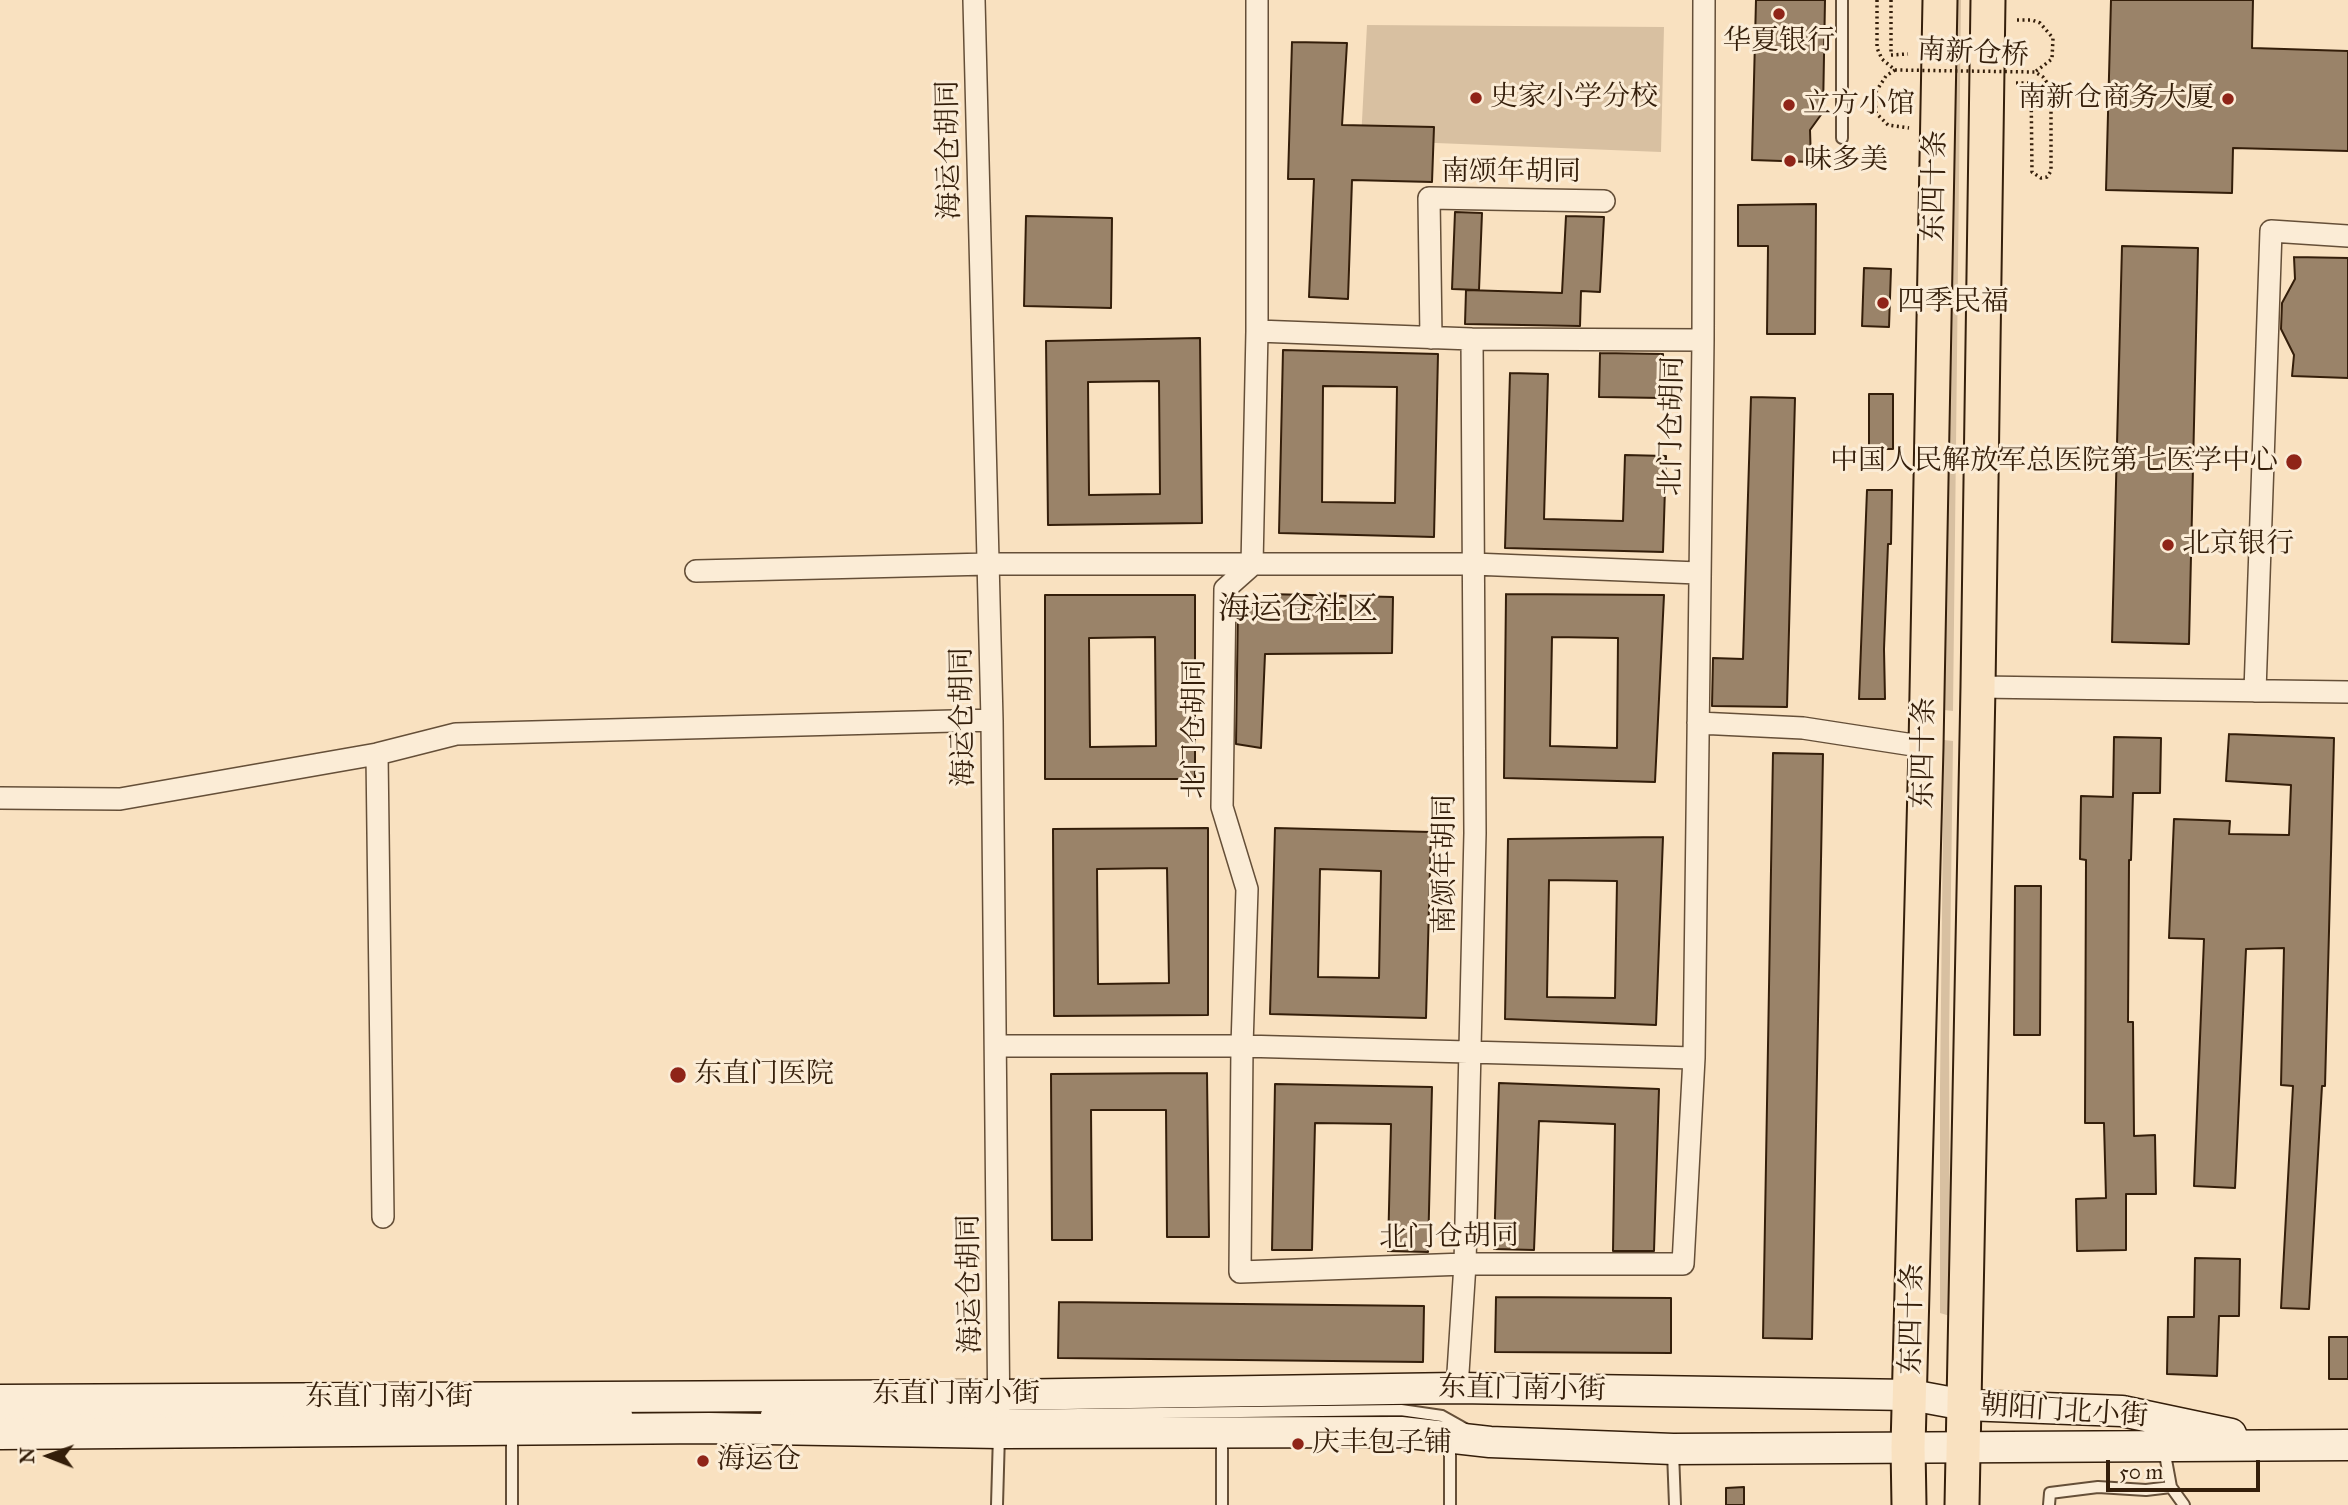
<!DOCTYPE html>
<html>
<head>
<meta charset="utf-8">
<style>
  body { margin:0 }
  #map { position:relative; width:2348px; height:1505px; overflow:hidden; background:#f9e1c0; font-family:"IM FELL Great Primer",serif }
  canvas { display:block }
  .north { position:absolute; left:14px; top:1421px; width:70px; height:70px; -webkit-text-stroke:5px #fbecd6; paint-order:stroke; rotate:271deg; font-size:19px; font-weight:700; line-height:28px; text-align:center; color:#341e0a }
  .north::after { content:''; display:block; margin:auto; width:24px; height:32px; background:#341e0a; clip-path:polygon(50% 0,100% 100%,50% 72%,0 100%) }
  .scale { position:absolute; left:2106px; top:1460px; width:154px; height:32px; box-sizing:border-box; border:4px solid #341e0a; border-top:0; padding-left:9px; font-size:21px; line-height:24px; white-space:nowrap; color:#341e0a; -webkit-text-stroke:5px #fbecd6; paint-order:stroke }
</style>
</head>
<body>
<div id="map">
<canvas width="2348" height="1505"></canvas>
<div class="north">N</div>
<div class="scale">50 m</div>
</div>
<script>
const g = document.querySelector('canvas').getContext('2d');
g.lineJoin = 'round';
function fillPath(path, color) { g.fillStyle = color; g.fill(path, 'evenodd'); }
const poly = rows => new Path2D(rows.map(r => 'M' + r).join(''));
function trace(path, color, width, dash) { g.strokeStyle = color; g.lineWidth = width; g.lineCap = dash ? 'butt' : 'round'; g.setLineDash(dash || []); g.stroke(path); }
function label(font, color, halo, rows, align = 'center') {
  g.font = font + ' "IM FELL Great Primer","Noto Serif SC",serif'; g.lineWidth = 6; g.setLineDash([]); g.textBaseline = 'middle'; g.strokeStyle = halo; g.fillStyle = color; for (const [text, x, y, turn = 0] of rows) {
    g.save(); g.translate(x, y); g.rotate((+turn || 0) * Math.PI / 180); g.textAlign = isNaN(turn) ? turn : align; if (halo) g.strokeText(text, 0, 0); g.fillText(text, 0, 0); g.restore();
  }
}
const green = poly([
  [1953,0,1961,0,1953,711,1944,710],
  [1367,25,1664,27,1661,152,1361,140],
  [1944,740,1953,741,1949,1036,1950,1316,1940,1313,1940,1087]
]);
const building = poly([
  [1756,0,1825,0,1823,112,1810,130,1811,162,1752,160,1756,0],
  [2111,0,2253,0,2252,48,2348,51,2348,151,2233,148,2232,193,2106,190,2111,0],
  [1292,42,1347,43,1342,125,1434,127,1432,182,1352,180,1348,299,1309,297,1314,179,1288,179,1292,42],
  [1816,204,1815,334,1767,334,1768,246,1738,246,1738,205,1816,204],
  [1455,212,1482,213,1479,290,1452,289,1455,212],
  [1026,216,1112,218,1111,308,1024,306,1026,216],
  [1566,216,1604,217,1600,292,1581,291,1580,326,1465,324,1466,290,1562,293,1566,216],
  [2122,246,2198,248,2189,644,2112,642,2122,246],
  [2294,257,2348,258,2348,378,2292,376,2294,355,2281,329,2282,303,2295,279,2294,257],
  [1864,268,1891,269,1889,327,1862,326,1864,268],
  [1200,338,1202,523,1048,525,1046,341,1200,338],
  [1159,381,1160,494,1089,495,1088,382,1159,381],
  [1283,350,1438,354,1434,537,1279,533,1283,350],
  [1323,386,1397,387,1395,503,1322,502,1323,386],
  [1600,353,1663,354,1662,398,1599,397,1600,353],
  [1510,373,1548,374,1544,519,1623,521,1625,455,1666,456,1663,552,1505,548,1510,373],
  [1869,394,1893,394,1893,449,1869,449,1869,394],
  [1751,397,1795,398,1787,707,1712,706,1713,658,1743,659,1751,397],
  [1867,490,1892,490,1891,544,1888,544,1884,649,1885,699,1859,699,1867,490],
  [1267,594,1393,597,1392,653,1265,654,1261,748,1236,744,1238,606,1266,608,1267,594],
  [1506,594,1664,595,1655,782,1504,778,1506,594],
  [1552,637,1618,638,1617,748,1550,746,1552,637],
  [1045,595,1195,595,1195,779,1045,779,1045,595],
  [1155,637,1156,746,1090,747,1089,638,1155,637],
  [2229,734,2334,738,2325,1086,2322,1086,2309,1309,2281,1308,2293,1086,2281,1085,2284,948,2246,949,2235,1188,2194,1186,2204,939,2169,938,2174,819,2230,821,2229,834,2289,835,2291,785,2226,781,2229,734],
  [2114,737,2161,738,2160,793,2133,793,2131,860,2129,860,2128,1022,2133,1022,2134,1136,2155,1135,2156,1194,2126,1194,2126,1250,2077,1251,2076,1199,2106,1198,2104,1123,2085,1123,2086,860,2080,859,2081,796,2113,797,2114,737],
  [1773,753,1823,754,1812,1339,1763,1338,1773,753],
  [1208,828,1208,1015,1054,1016,1053,829,1208,828],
  [1167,868,1169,983,1098,984,1097,869,1167,868],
  [1275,828,1431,832,1426,1018,1270,1014,1275,828],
  [1320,869,1381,871,1379,978,1318,977,1320,869],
  [1663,837,1656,1025,1505,1019,1508,839,1663,837],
  [1549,880,1617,881,1615,998,1547,997,1549,880],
  [2015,886,2041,886,2040,1035,2014,1035,2015,886],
  [1207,1073,1209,1237,1167,1237,1166,1110,1091,1110,1092,1240,1052,1240,1051,1074,1207,1073],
  [1499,1083,1659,1089,1654,1251,1613,1251,1615,1124,1539,1121,1534,1250,1494,1249,1499,1083],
  [1275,1084,1432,1087,1428,1252,1388,1251,1391,1124,1315,1123,1312,1250,1272,1250,1275,1084],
  [2195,1258,2240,1259,2239,1316,2219,1316,2217,1376,2167,1374,2168,1317,2194,1317,2195,1258],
  [1496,1297,1671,1298,1671,1353,1495,1352,1496,1297],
  [1059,1302,1424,1306,1423,1362,1058,1358,1059,1302],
  [2329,1337,2348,1337,2348,1379,2329,1379,2329,1337],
  [1744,1487,1744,1505,1726,1505,1726,1488,1744,1487]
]);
const path = poly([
  [1891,0,1891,55,1908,54],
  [2017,20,2032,20,2040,23,2053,38,2052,59,2035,72],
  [1895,70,1886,76,1875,93,1876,113,1888,125,1909,128],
  [2016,83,2031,83]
]);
const service = poly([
  [1842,138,1842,0],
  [766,1414,1000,1415,1401,1410,1442,1416,1467,1430],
  [0,1417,385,1413,627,1414],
  [1450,1438,1450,1505],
  [2164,1449,2171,1487,2184,1505],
  [1673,1452,1675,1505],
  [512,1505,512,1433],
  [997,1505,999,1434],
  [1222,1505,1222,1434],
  [2049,1505,2050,1493,2098,1487,2146,1490,2171,1487]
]);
const minor = poly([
  [974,0,992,720,999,1433],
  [1257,0,1257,331,1252,565,1225,589,1222,807,1247,889,1242,1046,1240,1272,1465,1264,1683,1264,1694,1058,1703,340,1704,0],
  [1257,331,1472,339,1703,340],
  [1431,338,1429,198,1604,201],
  [696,571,988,564,1473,564,1698,573],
  [1978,687,2348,692],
  [2255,691,2271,231,2348,236],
  [1698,723,1803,728,1926,747],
  [377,754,383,1217],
  [0,798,120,799,377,754,456,734,992,720],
  [997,1046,1242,1046,1694,1058],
  [1457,1388,1465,1264,1475,833,1472,339]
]);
const secondary = poly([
  [0,1400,1000,1395,1457,1388,1911,1395,1965,1405,2122,1411,2231,1434],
  [0,1434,709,1428,999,1433,1401,1432,1490,1442,1673,1449,2348,1445]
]);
const primary = poly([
  [1909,1505,1908,1447,1926,747,1940,0],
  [1962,1505,1978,687,1988,0]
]);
const pathBridge = poly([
  [1877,0,1877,48,1882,59,1895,70,2035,72,2043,77,2051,88,2051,171,2047,177,2041,178,2032,172,2031,83]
]);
const markers = [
  [1779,14,7,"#8f2418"],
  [1476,98,7,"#8f2418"],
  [2228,99,7,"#8f2418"],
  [1789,105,7,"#8f2418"],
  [1790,161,7,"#8f2418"],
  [1883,303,7,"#8f2418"],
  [2294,462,9,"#8f2418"],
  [2168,545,7,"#8f2418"],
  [678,1075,9,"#8f2418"],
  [1298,1444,7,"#8f2418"],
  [703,1461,7,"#8f2418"]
];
const poiNames = [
  ["华夏银行",1779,42,"center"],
  ["史家小学分校",1490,98],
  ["南新仓商务大厦",2214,99,"right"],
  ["立方小馆",1803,105],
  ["味多美",1804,161],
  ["四季民福",1897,303],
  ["中国人民解放军总医院第七医学中心",2278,462,"right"],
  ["北京银行",2182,545],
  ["东直门医院",694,1075],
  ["庆丰包子铺",1312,1444],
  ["海运仓",717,1461]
];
const streetNames = [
  ["南新仓桥",1973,54,3],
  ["海运仓胡同",950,150,-91],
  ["南颂年胡同",1511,173],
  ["东四十条",1936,186,-89],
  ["北门仓胡同",1673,426,-89],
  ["海运仓胡同",964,717,-91],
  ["北门仓胡同",1196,729,-90],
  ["东四十条",1925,753,-89],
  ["南颂年胡同",1446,864,-90],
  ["北门仓胡同",1449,1238,-1],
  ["海运仓胡同",971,1284,-91],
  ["东四十条",1913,1319,-89],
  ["东直门南小街",1522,1390,1],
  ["东直门南小街",956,1395],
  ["东直门南小街",389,1398],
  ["朝阳门北小街",2064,1412,4]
];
const quarterNames = [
  ["海运仓社区",1298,611]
];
fillPath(green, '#d8c0a1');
fillPath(building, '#9a8369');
trace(building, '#341e0a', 2);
trace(service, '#654f38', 14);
trace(minor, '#654f38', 24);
trace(secondary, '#341e0a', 33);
trace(primary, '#341e0a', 37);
trace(path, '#341e0a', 3.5, [2, 3.5]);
trace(service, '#fbecd6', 10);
trace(minor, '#fbecd6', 21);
trace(secondary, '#fbecd6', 30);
trace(primary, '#f9e1c0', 33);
trace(pathBridge, '#341e0a', 3.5, [2, 3.5]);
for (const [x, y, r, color] of markers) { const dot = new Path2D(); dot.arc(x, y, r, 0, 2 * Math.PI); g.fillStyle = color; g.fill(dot); trace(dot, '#fbecd6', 2.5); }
label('28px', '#341e0a', '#fbecd6', poiNames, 'left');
label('28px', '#341e0a', '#fbecd6', streetNames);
label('32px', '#341e0a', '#fbecd6', quarterNames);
</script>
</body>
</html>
